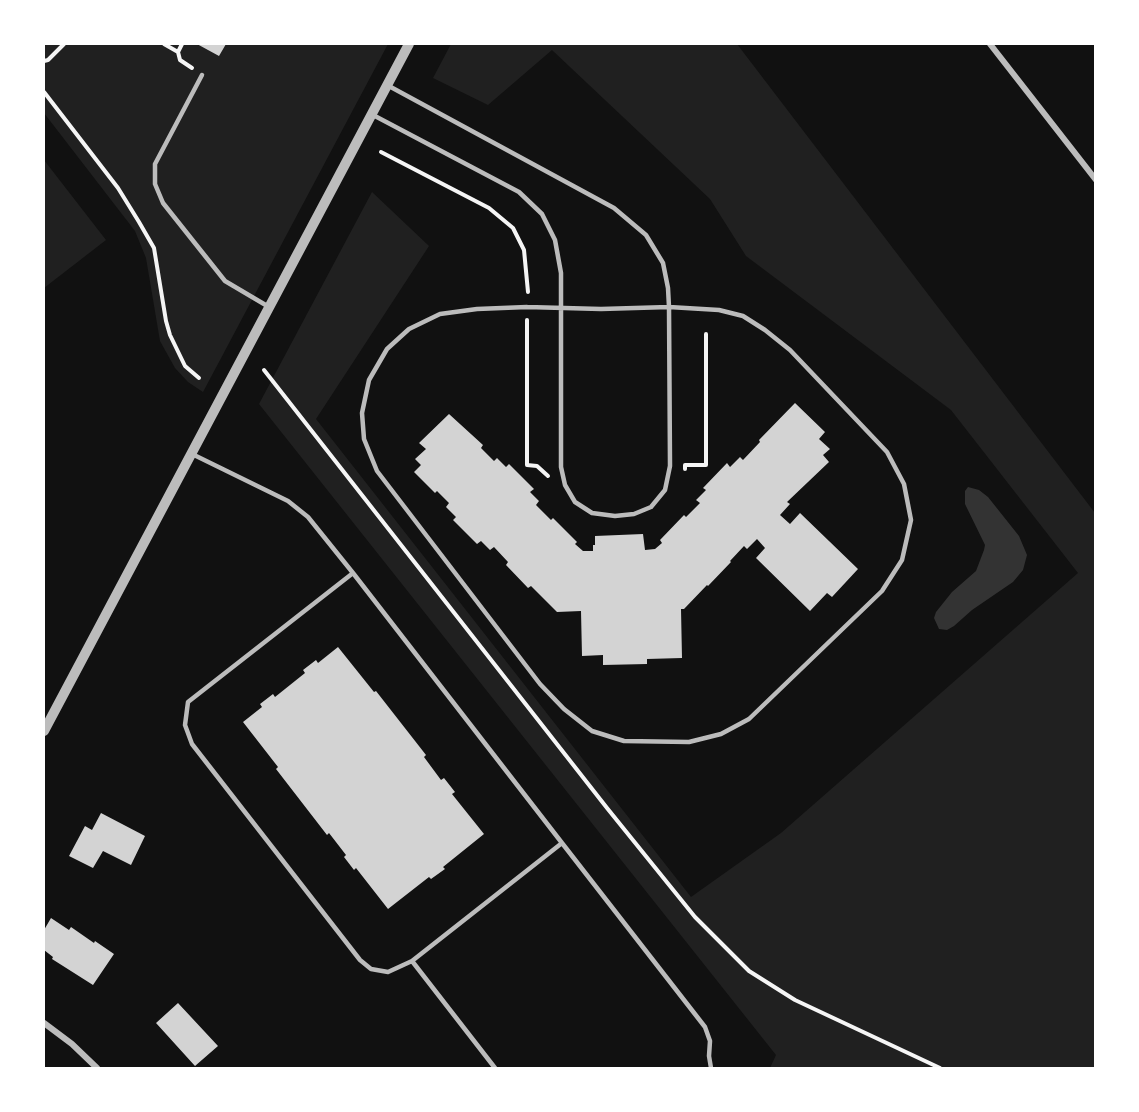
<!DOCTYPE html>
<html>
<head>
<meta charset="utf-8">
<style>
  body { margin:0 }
  #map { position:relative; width:1139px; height:1112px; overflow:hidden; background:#111; font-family:Roboto,sans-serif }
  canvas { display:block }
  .frame { position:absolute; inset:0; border:45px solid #fff; pointer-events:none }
</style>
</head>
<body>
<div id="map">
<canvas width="1139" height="1112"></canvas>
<div class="frame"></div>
</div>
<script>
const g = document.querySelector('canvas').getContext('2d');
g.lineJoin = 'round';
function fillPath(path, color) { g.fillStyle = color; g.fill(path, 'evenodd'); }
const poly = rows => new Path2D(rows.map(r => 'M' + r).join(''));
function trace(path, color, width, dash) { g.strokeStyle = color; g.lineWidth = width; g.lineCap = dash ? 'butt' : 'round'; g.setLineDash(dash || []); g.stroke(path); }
const green = poly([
  [44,44,388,44,203,392,188,382,175,368,160,341,146,258,135,231,44,113],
  [451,44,737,44,1095,513,1095,1068,770,1068,776,1055,259,404,372,192,429,246,316,419,691,897,781,833,1078,573,951,410,746,256,710,199,552,50,488,105,433,78],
  [44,160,106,240,44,288]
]);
const water = poly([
  [968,487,979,490,988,497,1019,536,1027,555,1023,570,1013,582,972,610,954,626,947,630,939,629,934,618,936,612,952,592,976,571,984,550,985,545,965,504,965,491]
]);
const building = poly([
  [197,44,226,44,219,56],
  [795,403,825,432,819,439,830,449,823,455,829,462,787,502,790,504,780,515,790,524,800,513,858,569,832,597,827,593,810,611,756,558,765,548,757,539,747,549,744,546,730,561,731,562,708,586,707,585,684,609,681,609,682,658,647,659,647,664,603,665,603,655,582,656,581,611,557,612,531,586,528,588,506,565,508,562,494,547,490,550,481,541,477,544,453,520,456,517,446,507,449,503,437,491,435,493,414,472,421,465,415,459,426,449,419,443,449,414,483,445,481,448,494,461,497,458,506,467,509,464,534,489,530,492,539,501,536,505,551,520,553,518,577,542,575,544,583,551,593,551,593,545,595,545,595,536,643,534,645,550,655,549,662,543,660,540,684,515,686,517,700,503,696,500,706,490,703,488,727,463,730,467,740,457,743,460,760,442,759,440],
  [338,647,374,692,376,691,426,755,424,757,441,780,444,778,455,792,452,794,484,834,443,867,445,869,431,879,429,877,388,909,356,868,354,870,344,857,346,855,329,833,327,835,276,769,278,767,243,722,262,707,260,704,273,694,275,697,305,673,303,670,316,660,318,663],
  [101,813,145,836,131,865,103,851,93,868,69,856,85,826,92,830],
  [51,918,69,930,71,927,94,943,95,941,114,954,93,985,52,959,53,957,44,950,44,930],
  [178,1003,218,1046,195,1066,156,1023]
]);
const path = poly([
  [164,44,178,52],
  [182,44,178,52,180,60,192,68],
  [44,61,48,60,64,44],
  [44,92,118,188,139,222,154,248,166,321,170,335,185,366,199,378],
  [381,152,489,208,513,228,524,250,528,292],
  [527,320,527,465,537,466,548,476],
  [264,370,607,808,695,917,749,971,795,1000,940,1068],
  [685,469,685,465,706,465,706,334]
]);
const service = poly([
  [202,75,155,164,155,184,163,203,225,281,269,307],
  [373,115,519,192,542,214,555,240,561,273,561,467,565,485,575,502,592,513,615,516,634,514,651,507,665,490,670,466,669,307,668,288,663,263,646,235,614,208,387,85],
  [527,307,601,309,669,307,719,310,743,316,765,330,790,350,887,452,904,484,911,520,902,560,882,591,749,719,721,734,689,742,624,741,592,731,564,709,540,684,377,471,364,439,362,413,369,380,387,349,409,329,440,314,477,309,527,307],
  [192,454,288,501,308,517,353,573,188,702,185,725,192,744,360,960,371,969,388,972,412,961,562,843,353,573],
  [562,843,705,1027,710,1041,709,1056,711,1068],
  [412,961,495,1068]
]);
const minor = poly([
  [990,44,1096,180],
  [44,1023,72,1044,97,1068]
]);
const tertiary = poly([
  [44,731,409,44]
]);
fillPath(green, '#202020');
fillPath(water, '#333');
fillPath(building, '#d3d3d3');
trace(path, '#f5f5f5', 4);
trace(service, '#bcbcbc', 4.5);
trace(minor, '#bcbcbc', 6);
trace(tertiary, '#bcbcbc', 10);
</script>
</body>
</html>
